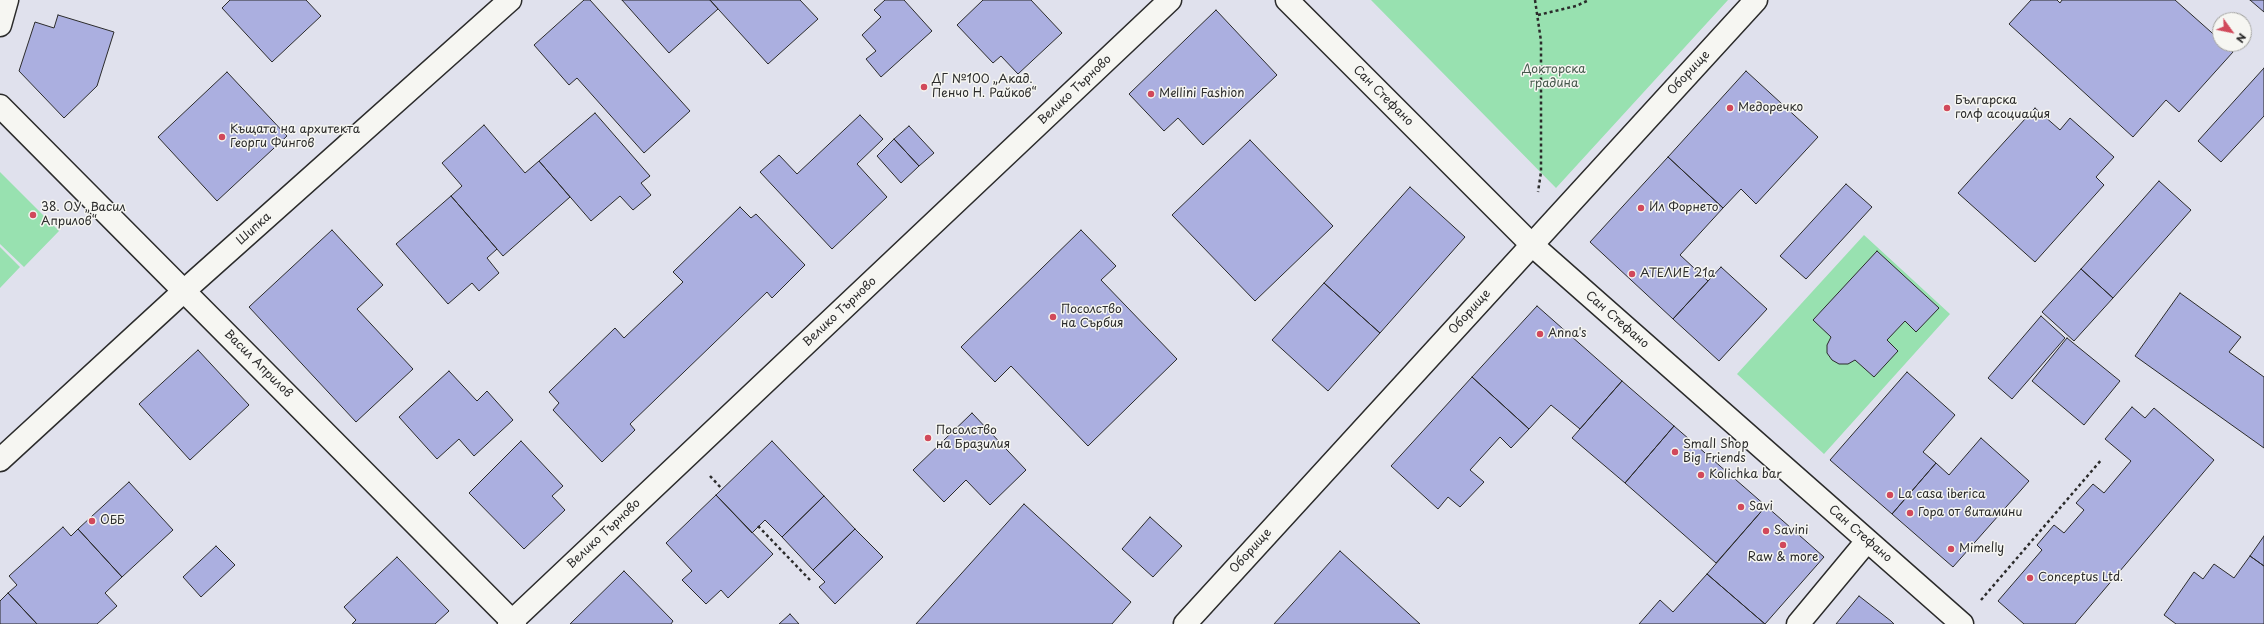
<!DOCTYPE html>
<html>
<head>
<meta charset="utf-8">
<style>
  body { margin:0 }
  #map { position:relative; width:2264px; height:624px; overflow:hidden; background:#e0e1ed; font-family:"Playpen Sans",sans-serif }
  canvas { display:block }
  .north { position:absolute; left:2212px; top:12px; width:40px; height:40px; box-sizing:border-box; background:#f6f6f2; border:1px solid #a5a5a2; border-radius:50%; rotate:123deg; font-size:11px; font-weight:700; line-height:16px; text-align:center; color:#2b2b2b }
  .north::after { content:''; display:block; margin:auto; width:14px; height:18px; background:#d1495b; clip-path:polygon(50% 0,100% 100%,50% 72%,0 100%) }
</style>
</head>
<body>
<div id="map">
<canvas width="2264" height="624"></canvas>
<div class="north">N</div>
</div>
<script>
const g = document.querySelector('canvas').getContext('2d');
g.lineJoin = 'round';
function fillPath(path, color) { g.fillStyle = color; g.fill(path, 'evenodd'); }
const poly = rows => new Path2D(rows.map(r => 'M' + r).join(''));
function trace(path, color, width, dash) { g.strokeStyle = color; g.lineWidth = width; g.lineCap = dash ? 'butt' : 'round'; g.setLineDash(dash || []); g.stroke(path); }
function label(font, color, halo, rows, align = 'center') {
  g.font = font + ' "Playpen Sans",sans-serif'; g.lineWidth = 3; g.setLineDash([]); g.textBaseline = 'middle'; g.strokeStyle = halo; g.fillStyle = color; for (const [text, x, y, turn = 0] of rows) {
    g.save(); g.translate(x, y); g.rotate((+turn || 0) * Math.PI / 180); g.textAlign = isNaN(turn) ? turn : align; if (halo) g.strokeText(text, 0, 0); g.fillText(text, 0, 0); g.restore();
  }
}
const green = poly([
  [1371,0,1728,0,1556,188],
  [0,172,59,231,24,267,0,244],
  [1864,235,1950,314,1824,454,1737,374],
  [0,247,20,267,0,288]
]);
const building = poly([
  [230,0,306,0,321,16,272,62,222,8,230,0],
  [584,0,590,0,690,111,644,153,577,78,569,85,534,45,584,0],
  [622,0,710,0,718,9,669,53,622,0],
  [710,0,800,0,818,19,768,64,710,0],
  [885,0,904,0,932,31,881,77,866,59,876,51,862,35,881,17,874,10,885,0],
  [983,0,1031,0,1062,33,1018,74,1001,56,993,63,957,25,983,0],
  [2031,0,2057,0,2060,3,2062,0,2175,0,2220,40,2220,44,2224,44,2233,52,2179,112,2166,100,2133,137,2009,24,2031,0],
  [2250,0,2264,0,2264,12,2250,0],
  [1216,10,1277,75,1203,145,1178,118,1164,131,1129,94,1216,10],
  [58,15,114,32,97,86,64,118,19,71,35,22,54,28,58,15],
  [2264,68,2264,116,2221,162,2198,141,2264,68],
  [1746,71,1818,137,1756,204,1741,189,1723,208,1668,157,1746,71],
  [227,72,287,136,217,201,158,137,227,72],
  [2035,108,2060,130,2070,118,2114,157,2096,177,2104,185,2035,262,1958,193,2035,108],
  [595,113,650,176,641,183,651,195,633,210,620,196,591,221,539,161,595,113],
  [860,115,883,139,857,164,887,197,832,249,760,172,779,155,797,174,860,115],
  [484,125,525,173,539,161,570,197,503,256,451,196,462,186,442,163,484,125],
  [909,126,934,153,919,166,894,139,909,126],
  [894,139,919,166,901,183,877,156,894,139],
  [1250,140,1333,226,1255,301,1172,215,1250,140],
  [1668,157,1723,208,1680,255,1708,281,1673,319,1590,242,1668,157],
  [2159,181,2191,210,2113,298,2081,269,2159,181],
  [1846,184,1872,207,1806,279,1780,256,1846,184],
  [1410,187,1465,237,1380,333,1324,283,1410,187],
  [451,196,497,249,487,258,499,273,479,291,472,283,448,304,396,244,451,196],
  [740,207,751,218,756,214,805,265,772,298,767,292,630,424,635,430,602,462,553,410,559,403,549,392,615,328,624,338,683,282,673,272,740,207],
  [332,230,383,285,357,309,413,369,356,422,249,307,332,230],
  [1081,230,1116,266,1101,280,1177,359,1088,446,1011,366,995,382,961,347,1081,230],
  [1877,251,1939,308,1916,332,1905,321,1887,340,1898,351,1874,377,1855,360,1848,364,1839,364,1832,360,1827,353,1827,345,1831,337,1813,320,1877,251],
  [1721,267,1767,309,1719,361,1673,319,1721,267],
  [2081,269,2113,298,2074,341,2042,312,2081,269],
  [1324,283,1380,333,1328,391,1272,340,1324,283],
  [2180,293,2241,337,2229,352,2264,377,2264,448,2135,356,2180,293],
  [1537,306,1622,381,1580,429,1551,405,1529,429,1472,377,1537,306],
  [2041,316,2065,338,2012,399,1988,378,2041,316],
  [2067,338,2120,381,2084,425,2032,381,2067,338],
  [198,350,249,405,190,460,139,404,198,350],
  [449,371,477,401,487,391,513,420,474,456,459,439,437,459,399,417,449,371],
  [1907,372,1955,415,1923,452,1936,463,1892,514,1830,460,1907,372],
  [1472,377,1529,429,1511,448,1500,437,1470,470,1484,482,1460,507,1448,497,1438,509,1391,466,1472,377],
  [1622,381,1674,426,1625,483,1572,438,1622,381],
  [2132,407,2145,418,2154,408,2214,460,2075,624,2024,624,1998,601,2042,550,2037,545,2054,525,2064,533,2084,510,2076,503,2093,484,2104,493,2131,461,2105,439,2132,407],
  [972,413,1026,470,990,505,966,480,944,502,913,470,972,413],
  [1674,426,1766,506,1716,563,1625,483,1674,426],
  [1981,438,2029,481,1953,567,1892,514,1936,463,1949,475,1981,438],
  [521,441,563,486,552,496,565,510,524,549,469,493,521,441],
  [772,441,824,496,782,537,765,520,752,533,716,495,772,441],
  [129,482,173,530,122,577,78,529,129,482],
  [716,495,773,554,728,598,721,590,706,604,682,580,692,571,666,543,716,495],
  [824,496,855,529,813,570,782,537,824,496],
  [1024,504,1131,602,1112,624,916,624,1024,504],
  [1766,506,1824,557,1765,624,1707,574,1766,506],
  [1150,517,1182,546,1153,577,1122,549,1150,517],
  [63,527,71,536,78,529,122,577,105,593,117,606,97,624,37,624,8,593,17,585,9,576,63,527],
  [855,529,883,557,835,604,819,587,825,582,813,570,855,529],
  [2264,536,2264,566,2250,556,2264,536],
  [216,546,235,565,201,597,183,577,216,546],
  [1340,551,1420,624,1274,624,1340,551],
  [2250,556,2264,566,2264,624,2176,624,2164,615,2194,572,2203,579,2214,564,2234,578,2250,556],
  [397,557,449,611,435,624,352,624,356,620,344,607,397,557],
  [624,571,673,621,671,624,570,624,624,571],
  [1707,574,1765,624,1639,624,1660,600,1673,612,1707,574],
  [8,593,37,624,0,624,0,601,8,593],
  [1859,596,1891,621,1894,624,1836,624,1859,596],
  [790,614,799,624,779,624,790,614]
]);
const path = poly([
  [1535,0,1541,41,1541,172,1538,192],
  [1538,15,1576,6,1589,0],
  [710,476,722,489],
  [758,526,810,580],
  [1981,600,2102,459]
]);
const street = poly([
  [1287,0,1531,244,1962,624],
  [0,25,7,0],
  [0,106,515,624],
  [509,624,1170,0],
  [1798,624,1867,541]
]);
const secondary = poly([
  [0,460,185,290,510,0],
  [1185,624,1756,0]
]);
const markers = [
  [924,87,4,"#d1495b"],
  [1151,94,4,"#d1495b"],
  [1730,108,4,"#d1495b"],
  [1947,108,4,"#d1495b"],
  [222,137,4,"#d1495b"],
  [1641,208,4,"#d1495b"],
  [33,215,4,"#d1495b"],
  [1632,274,4,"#d1495b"],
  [1053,317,4,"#d1495b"],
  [1540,334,4,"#d1495b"],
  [928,438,4,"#d1495b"],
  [1675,452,4,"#d1495b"],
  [1701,475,4,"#d1495b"],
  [1890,495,4,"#d1495b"],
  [1741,507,4,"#d1495b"],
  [1910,513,4,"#d1495b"],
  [92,521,4,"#d1495b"],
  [1766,531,4,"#d1495b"],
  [1783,545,4,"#d1495b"],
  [1951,549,4,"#d1495b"],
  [2030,578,4,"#d1495b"]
];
const parkNames = [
  ["Докторска",1554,70],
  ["градина",1554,84]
];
const streetNames = [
  ["Оборище",1689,73,-47],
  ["Велико Търново",1075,90,-43],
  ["Сан Стефано",1383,96,45],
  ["Шипка",254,229,-42],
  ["Велико Търново",840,312,-43],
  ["Оборище",1470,312,-48],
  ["Сан Стефано",1617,320,41],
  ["Васил Априлов",258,364,45],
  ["Велико Търново",604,534,-43],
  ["Сан Стефано",1860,534,41],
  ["Оборище",1251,551,-48]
];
const poiNames = [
  ["ДГ №100 „Акад.",932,80],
  ["Пенчо Н. Райков“",932,94],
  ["Mellini Fashion",1159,94],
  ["Българска",1955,101],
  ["голф асоциация",1955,115],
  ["Медоречко",1738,108],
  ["Къщата на архитекта",230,130],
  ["Георги Фингов",230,144],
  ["38. ОУ „Васил",41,208],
  ["Априлов“",41,222],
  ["Ил Форнето",1649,208],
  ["АТЕЛИЕ 21а",1640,274],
  ["Посолство",1061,310],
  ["на Сърбия",1061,324],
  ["Anna's",1548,334],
  ["Посолство",936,431],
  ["на Бразилия",936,445],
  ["Small Shop",1683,445],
  ["Big Friends",1683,459],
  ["Kolichka bar",1709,475],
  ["La casa iberica",1898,495],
  ["Savi",1749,507],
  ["Гора от витамини",1918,513],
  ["ОББ",100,521],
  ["Savini",1774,531],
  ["Mimelly",1959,549],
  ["Raw & more",1783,558,"center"],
  ["Conceptus Ltd.",2038,578]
];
fillPath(green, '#98e1b0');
fillPath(building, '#abafe0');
trace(building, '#2b2b2b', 1);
trace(street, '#2b2b2b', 25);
trace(secondary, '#2b2b2b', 25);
trace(path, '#2b2b2b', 2.5, [3, 3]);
trace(street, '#f6f6f2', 22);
trace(secondary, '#f6f6f2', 22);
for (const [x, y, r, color] of markers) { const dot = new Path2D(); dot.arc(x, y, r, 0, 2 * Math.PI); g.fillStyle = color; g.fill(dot); trace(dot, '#f6f6f2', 1.5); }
label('12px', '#46584c', '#f6f6f2', parkNames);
label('12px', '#2b2b2b', '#f6f6f2', streetNames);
label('12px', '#2b2b2b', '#f6f6f2', poiNames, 'left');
</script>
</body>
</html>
